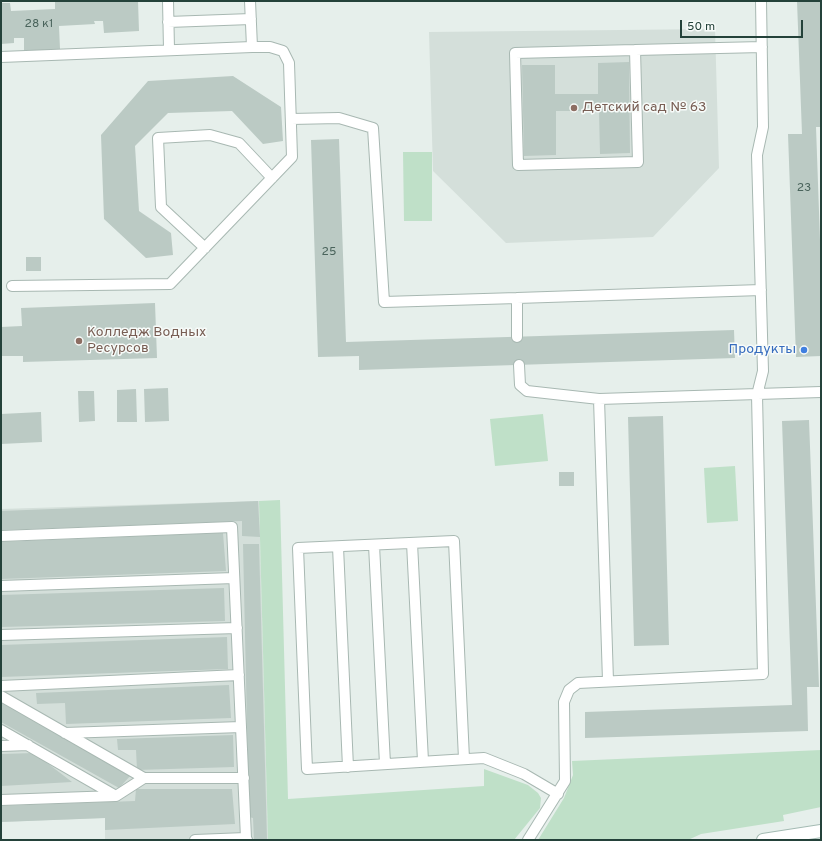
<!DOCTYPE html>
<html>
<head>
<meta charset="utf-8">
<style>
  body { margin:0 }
  #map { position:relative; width:822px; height:841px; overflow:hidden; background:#e6efeb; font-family:Overpass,sans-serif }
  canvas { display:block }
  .frame { position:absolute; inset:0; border:2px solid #24423a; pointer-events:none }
  .scale { position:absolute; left:680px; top:20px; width:123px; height:18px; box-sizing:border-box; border:2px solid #24423a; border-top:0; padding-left:5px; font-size:12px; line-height:14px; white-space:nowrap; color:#24423a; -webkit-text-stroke:3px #f7fbf9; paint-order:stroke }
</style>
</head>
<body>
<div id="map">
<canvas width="822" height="841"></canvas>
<div class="frame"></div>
<div class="scale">50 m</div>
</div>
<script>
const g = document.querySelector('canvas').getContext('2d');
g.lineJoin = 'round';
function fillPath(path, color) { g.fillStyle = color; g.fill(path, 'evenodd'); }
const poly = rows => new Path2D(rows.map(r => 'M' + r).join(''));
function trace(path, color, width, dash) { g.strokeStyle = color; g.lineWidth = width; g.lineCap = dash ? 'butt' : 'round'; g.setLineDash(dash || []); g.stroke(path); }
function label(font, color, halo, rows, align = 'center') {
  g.font = font + ' Overpass,sans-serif'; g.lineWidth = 3; g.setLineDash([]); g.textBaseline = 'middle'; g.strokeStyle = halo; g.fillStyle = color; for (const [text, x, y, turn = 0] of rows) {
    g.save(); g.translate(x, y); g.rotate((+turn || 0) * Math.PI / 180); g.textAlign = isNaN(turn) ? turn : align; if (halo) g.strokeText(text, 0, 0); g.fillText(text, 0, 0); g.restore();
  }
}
const built = poly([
  [715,29,719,168,653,237,506,243,433,171,429,32],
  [259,501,268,840,105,840,105,818,1,822,1,509]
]);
const green = poly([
  [403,152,432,152,432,221,404,221],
  [543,414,548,461,495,466,490,419],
  [735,466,738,521,707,523,704,468],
  [280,500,288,799,484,786,484,769,528,785,538,793,541,798,540,808,514,840,268,840,259,501],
  [821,750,821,807,783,815,784,821,701,834,688,840,538,840,564,798,573,775,572,761]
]);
const building = poly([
  [55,1,138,1,139,31,104,33,103,21,94,21,95,24,59,26,60,49,24,52,24,38,14,38,14,43,1,44,1,3,10,3,11,11,55,9],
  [797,1,821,1,821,127,816,127,821,268,821,356,796,357,788,134,802,134],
  [629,62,630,153,600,154,599,111,556,111,556,155,524,156,522,65,555,65,555,94,598,94,598,63],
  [233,76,281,107,283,141,263,144,232,111,168,113,135,146,139,211,171,233,173,255,146,258,104,219,101,135,148,81],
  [339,139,346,342,734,330,735,358,359,370,359,356,318,357,311,140],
  [26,257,41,257,41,271,26,271],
  [155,303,157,358,23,362,23,356,1,356,1,327,22,326,21,308],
  [168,388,169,421,145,422,144,389],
  [136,389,137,422,117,422,117,390],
  [78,391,94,391,95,421,79,422],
  [41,412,42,442,1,444,1,414],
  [663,416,669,645,634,646,628,417],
  [809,420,819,687,807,687,808,731,585,738,585,712,792,705,782,421],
  [559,472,574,472,574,486,559,486],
  [258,501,260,537,242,536,242,521,1,530,1,511],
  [223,533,226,571,1,579,1,542],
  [243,544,259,544,267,840,254,840,253,818,249,817],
  [224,588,225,621,1,627,1,595],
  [227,637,228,669,1,677,1,645],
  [229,685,231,718,66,724,65,703,37,704,36,693],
  [1,702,131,775,119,788,1,722],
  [233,735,234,767,137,770,136,750,118,750,117,739],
  [34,753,72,782,1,786,1,754],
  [136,789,232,789,235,824,105,830,105,818,1,822,1,806,135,801]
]);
const lane = poly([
  [168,1,169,49],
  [168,22,251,19],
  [635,50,638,162,518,165,515,53,635,50,762,47],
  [1,57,252,47],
  [291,119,339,118,373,128,384,302,517,298,517,337],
  [205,248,161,207,158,138,210,135,239,143,272,178],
  [12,286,170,284,292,157,289,63,283,51,270,47,252,47,250,1],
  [517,298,761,290],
  [519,365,520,385,527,391,599,399,821,392],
  [599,399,608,681],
  [1,536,232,527,246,838],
  [412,543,423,761],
  [374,545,385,764],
  [338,547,348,767],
  [1,586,234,578],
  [1,635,237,628],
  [1,686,239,675],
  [1,696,144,778,244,778],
  [1,730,116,796],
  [65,733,241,727],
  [1,746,28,745],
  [464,759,454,541,298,548,307,769,484,758,524,774,558,794],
  [1,800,116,796,144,778],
  [195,840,246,838,247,840],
  [528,840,565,781,564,702,569,690,578,683,763,674,757,395,763,371,757,155,763,127,761,1]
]);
const secondary = poly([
  [763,840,821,831]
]);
const markers = [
  [574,108,4,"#8d6e63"],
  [79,341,4,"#8d6e63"],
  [804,350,4,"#3f7fe0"]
];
const numberNames = [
  ["28 к1",39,25],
  ["23",804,189],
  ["25",329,253]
];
const educationNames = [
  ["Детский сад № 63",582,108],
  ["Колледж Водных",87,333],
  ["Ресурсов",87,349]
];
const shopNames = [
  ["Продукты",796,350]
];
fillPath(built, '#d4dfda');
fillPath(green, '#bfe0c8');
fillPath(building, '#bbcac4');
trace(lane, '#a8b8b2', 12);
trace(secondary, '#a4bbb3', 14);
trace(lane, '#fff', 10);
trace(secondary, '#fff', 12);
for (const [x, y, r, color] of markers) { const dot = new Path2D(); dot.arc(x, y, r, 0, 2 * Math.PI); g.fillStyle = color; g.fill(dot); trace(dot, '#f7fbf9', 1.5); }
label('12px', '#4a645c', null, numberNames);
label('14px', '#785e54', '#f7fbf9', educationNames, 'left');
label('14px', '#366cbe', '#f7fbf9', shopNames, 'right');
</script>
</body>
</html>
